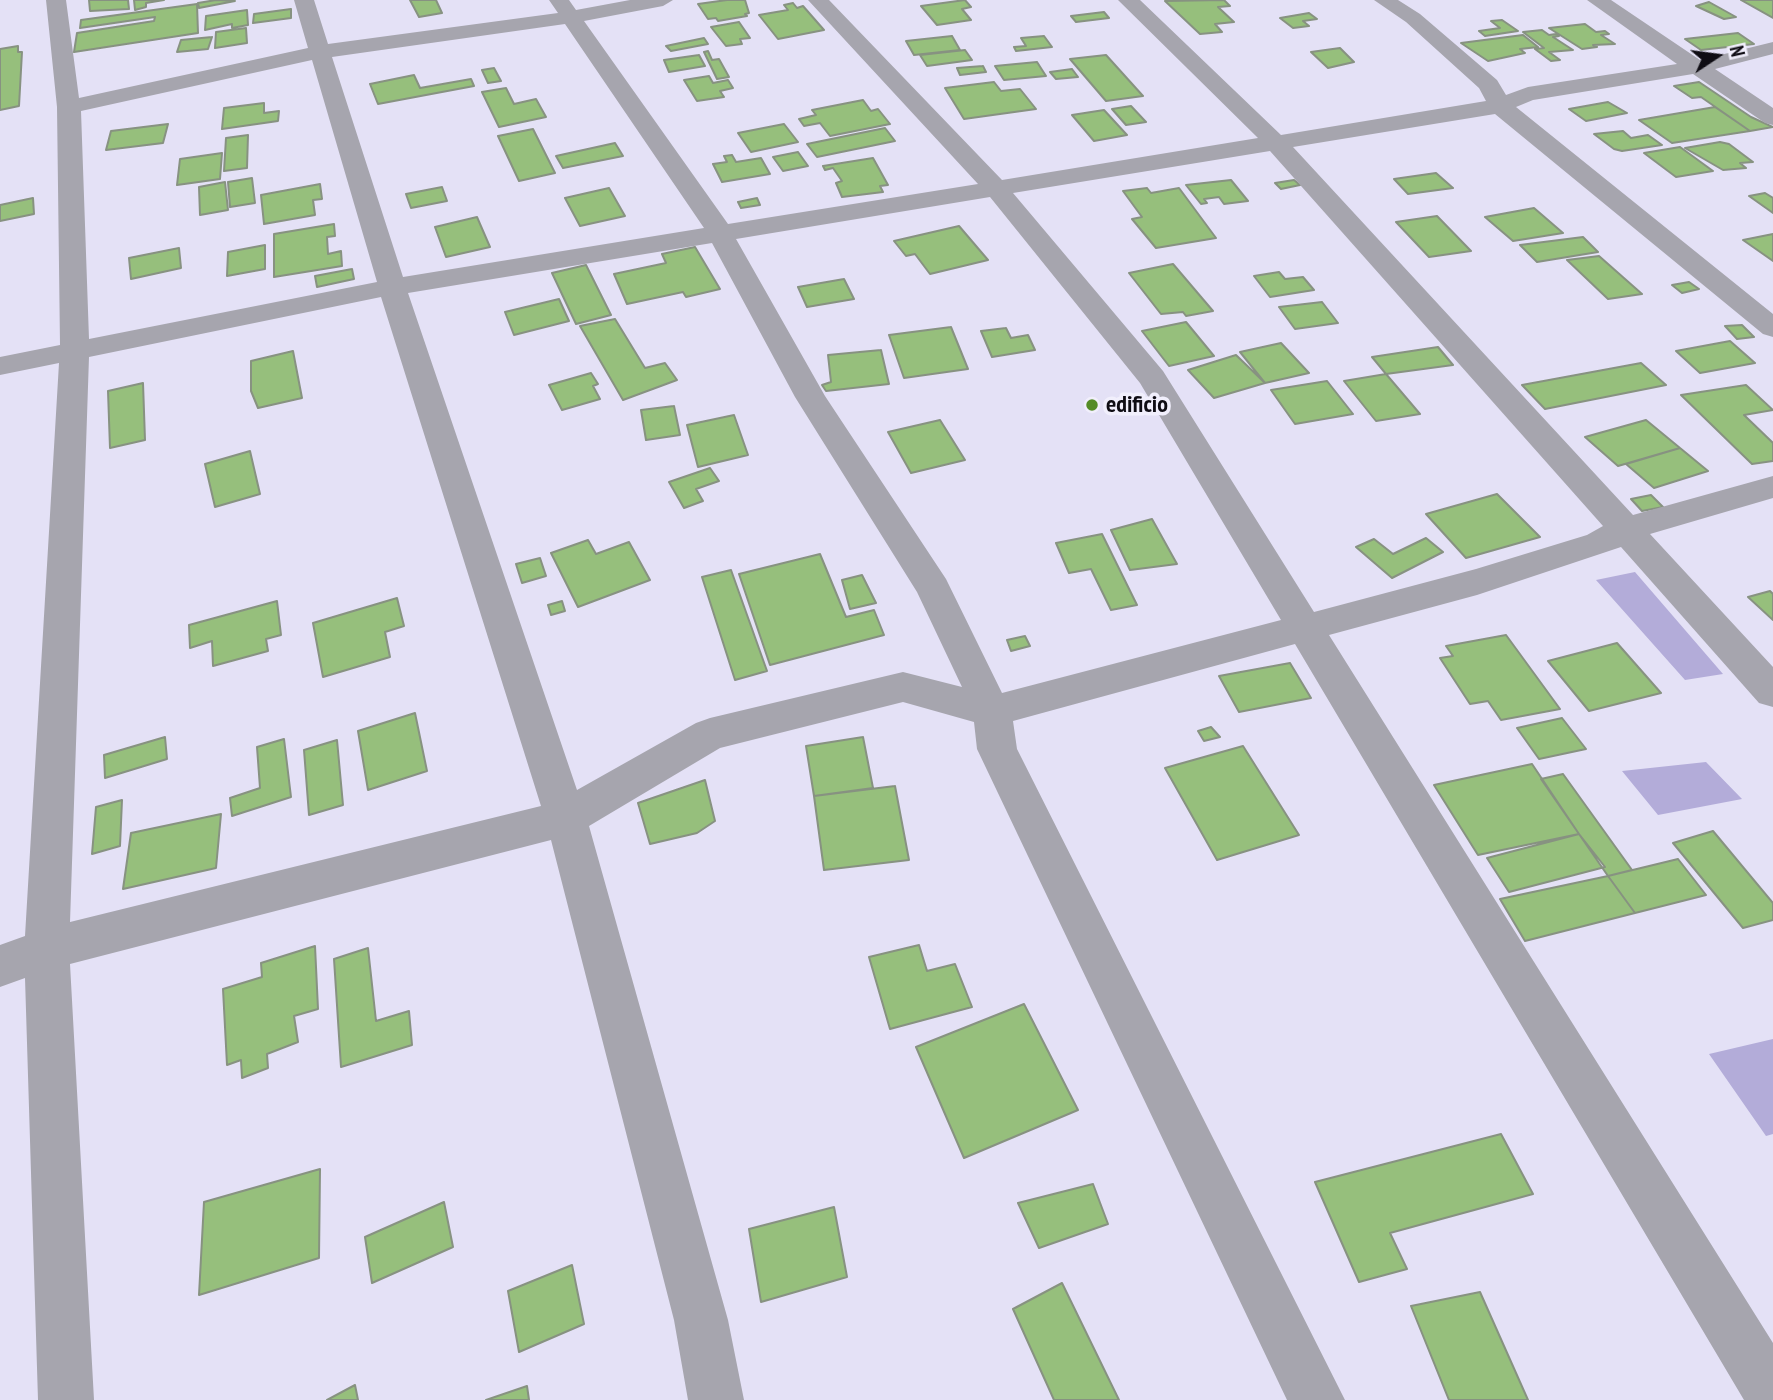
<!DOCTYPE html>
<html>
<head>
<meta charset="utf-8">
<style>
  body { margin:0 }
  #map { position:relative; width:1773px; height:1400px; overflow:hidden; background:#e4e1f6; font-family:"PT Sans Narrow",sans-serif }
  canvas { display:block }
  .north { position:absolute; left:1682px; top:21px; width:70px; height:70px; -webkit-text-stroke:5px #f1effc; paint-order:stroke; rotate:77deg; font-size:19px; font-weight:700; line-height:28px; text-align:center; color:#0f0d14 }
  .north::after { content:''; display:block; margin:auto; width:24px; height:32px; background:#0f0d14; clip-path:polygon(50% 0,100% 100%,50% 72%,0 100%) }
</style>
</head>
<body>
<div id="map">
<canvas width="1773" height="1400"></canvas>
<div class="north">N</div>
</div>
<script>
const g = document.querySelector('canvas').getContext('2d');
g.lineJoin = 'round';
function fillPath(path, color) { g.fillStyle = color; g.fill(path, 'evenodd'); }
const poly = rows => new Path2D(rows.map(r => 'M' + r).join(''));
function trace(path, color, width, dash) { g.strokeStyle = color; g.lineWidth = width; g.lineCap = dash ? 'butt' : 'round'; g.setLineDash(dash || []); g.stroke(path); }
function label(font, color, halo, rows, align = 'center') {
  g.font = font + ' "PT Sans Narrow",sans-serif'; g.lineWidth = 7; g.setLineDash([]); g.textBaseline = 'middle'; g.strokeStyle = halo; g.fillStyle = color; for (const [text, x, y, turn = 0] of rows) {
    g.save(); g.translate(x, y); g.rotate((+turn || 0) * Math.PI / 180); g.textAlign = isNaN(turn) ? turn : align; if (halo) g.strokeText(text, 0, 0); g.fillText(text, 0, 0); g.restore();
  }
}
const green = poly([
  [1635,572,1723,674,1685,680,1596,580],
  [1706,762,1742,799,1658,815,1622,771],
  [1773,1039,1773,1134,1766,1136,1709,1054]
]);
const building = poly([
  [89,0,128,0,129,9,90,11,89,0],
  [134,0,164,0,146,3,146,7,135,10,134,0],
  [216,0,235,1,199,8,198,3,216,0],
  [410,0,436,0,442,13,419,17,410,0],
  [727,0,745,0,749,13,745,14,747,16,718,21,716,18,708,19,698,4,727,0],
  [965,0,971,7,962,9,971,20,937,25,921,6,965,0],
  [1224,0,1230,6,1218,7,1234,22,1215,24,1222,32,1200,34,1165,1,1224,0],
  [1741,0,1773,0,1773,18,1741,0],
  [1709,2,1736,17,1724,19,1696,6,1709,2],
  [793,3,797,8,803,6,824,30,778,39,759,15,788,10,784,5,793,3],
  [197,4,198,33,74,52,77,33,154,21,155,17,80,28,81,20,197,4],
  [291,9,291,18,253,23,254,14,291,9],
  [247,10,248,25,232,28,232,24,205,30,206,16,247,10],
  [1104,12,1109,18,1076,22,1071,16,1104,12],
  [1309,13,1317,19,1303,21,1309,26,1293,28,1280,18,1309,13],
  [1502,20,1518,31,1485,36,1479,31,1500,28,1491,21,1502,20],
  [739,22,750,38,740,39,742,44,726,46,711,27,739,22],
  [1585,24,1596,32,1605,31,1609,34,1601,35,1615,44,1593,45,1597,47,1582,49,1549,28,1585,24],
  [246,28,247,43,215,48,216,32,246,28],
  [1542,30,1549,35,1556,34,1559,36,1553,37,1573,50,1549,52,1560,60,1551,61,1535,49,1544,48,1523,32,1542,30],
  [1738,33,1754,44,1701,50,1685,39,1738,33],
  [1523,35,1538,47,1520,49,1525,53,1488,61,1461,43,1523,35],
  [952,36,960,50,914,55,906,41,952,36],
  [1044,36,1052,47,1016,51,1014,47,1026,46,1021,38,1044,36],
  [212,37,208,49,177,52,181,40,212,37],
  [704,38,708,44,671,51,666,46,704,38],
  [18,46,18,52,22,52,19,106,0,110,0,49,18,46],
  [1340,48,1354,62,1328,68,1311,52,1340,48],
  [965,50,972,60,927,66,920,55,965,50],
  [708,51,712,60,719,59,729,77,717,79,704,52,708,51],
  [699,55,705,66,669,72,664,60,699,55],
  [1106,55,1143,96,1106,101,1070,59,1106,55],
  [1037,62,1046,76,1004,80,995,66,1037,62],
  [983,66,986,72,960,75,957,68,983,66],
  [494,68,501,81,488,83,482,70,494,68],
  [1072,69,1078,77,1056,79,1050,72,1072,69],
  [414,75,420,88,471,79,474,86,378,104,370,84,414,75],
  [709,76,713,83,728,80,733,88,720,91,724,97,697,101,684,80,709,76],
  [994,82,1001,91,1020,89,1036,109,964,119,945,88,994,82],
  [1699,82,1751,117,1773,127,1750,131,1701,97,1692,98,1674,86,1699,82],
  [506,88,514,104,536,99,546,117,499,127,482,92,506,88],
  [863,100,871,111,878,109,890,124,830,136,820,123,804,126,799,119,816,115,812,110,863,100],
  [1608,102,1627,113,1586,121,1569,109,1608,102],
  [264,103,264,113,279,111,278,121,222,129,224,108,264,103],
  [1131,106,1146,122,1126,125,1112,109,1131,106],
  [1715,107,1750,131,1672,143,1639,120,1715,107],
  [1104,110,1127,135,1094,141,1072,115,1104,110],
  [168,124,163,143,106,150,111,131,168,124],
  [784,124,798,142,751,152,738,133,784,124],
  [885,128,895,141,817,157,807,144,885,128],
  [533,129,555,173,519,181,498,136,533,129],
  [1623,131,1631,138,1648,135,1662,145,1622,151,1614,149,1594,134,1623,131],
  [248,135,247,168,224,171,226,138,248,135],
  [1720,142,1729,144,1753,162,1740,163,1746,168,1723,170,1685,148,1720,142],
  [615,143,623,156,563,168,556,156,615,143],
  [1680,147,1713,171,1676,177,1644,153,1680,147],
  [798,152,808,166,783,171,773,157,798,152],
  [222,153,220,179,177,185,180,159,222,153],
  [732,155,736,162,761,158,770,174,722,182,713,164,727,162,724,156,732,155],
  [873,158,888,185,880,186,883,192,842,197,836,183,842,181,833,168,825,170,823,166,873,158],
  [1436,173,1453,188,1408,194,1394,179,1436,173],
  [252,178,255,203,230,207,228,182,252,178],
  [1231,180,1248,201,1224,204,1219,197,1204,199,1207,203,1201,204,1186,185,1231,180],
  [1294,180,1300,185,1281,189,1275,183,1294,180],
  [225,182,228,210,200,215,199,187,225,182],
  [320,184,322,199,313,200,315,215,264,224,261,195,320,184],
  [442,187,447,201,411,208,406,194,442,187],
  [609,188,625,216,580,226,565,198,609,188],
  [1147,188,1151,193,1179,188,1216,238,1156,248,1132,219,1142,217,1123,191,1147,188],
  [1765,193,1773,198,1773,213,1749,196,1765,193],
  [33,198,34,214,0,221,0,205,33,198],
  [757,198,760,205,741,208,738,202,757,198],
  [1534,208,1563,233,1513,241,1485,217,1534,208],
  [1437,216,1471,251,1429,257,1396,222,1437,216],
  [477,217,490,247,446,257,435,227,477,217],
  [334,224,335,236,327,237,328,254,341,251,342,266,274,277,274,234,334,224],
  [959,226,988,260,930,274,915,254,906,256,894,241,959,226],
  [1773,234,1773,261,1743,240,1773,234],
  [1583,237,1598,252,1537,262,1520,245,1583,237],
  [265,245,265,269,227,276,228,252,265,245],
  [695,247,720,289,686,297,683,292,627,304,614,274,666,263,662,254,695,247],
  [179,248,181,268,131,279,129,258,179,248],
  [1599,256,1642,294,1608,299,1567,260,1599,256],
  [1173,264,1213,311,1186,316,1183,312,1161,314,1129,273,1173,264],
  [586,265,611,315,576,324,552,273,586,265],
  [352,269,354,279,317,287,315,276,352,269],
  [1279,272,1285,279,1303,277,1314,290,1270,297,1254,276,1279,272],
  [844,279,854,299,807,307,798,287,844,279],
  [1689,282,1699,289,1682,293,1672,285,1689,282],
  [559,299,569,321,514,335,505,312,559,299],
  [1322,302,1338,323,1295,329,1279,307,1322,302],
  [615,319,645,368,665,363,677,380,623,400,580,326,615,319],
  [1186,322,1214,356,1169,366,1142,331,1186,322],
  [1742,325,1754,337,1737,339,1725,326,1742,325],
  [951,327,968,369,904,378,889,335,951,327],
  [1006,328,1011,338,1028,335,1035,350,992,357,981,331,1006,328],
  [1730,341,1755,363,1700,373,1676,351,1730,341],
  [1281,343,1309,373,1265,383,1240,352,1281,343],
  [1438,347,1453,365,1386,374,1372,357,1438,347],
  [881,350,889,384,826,391,822,385,831,382,828,355,881,350],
  [293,351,302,398,258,408,251,391,251,361,293,351],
  [1236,355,1265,383,1214,398,1188,370,1236,355],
  [1641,363,1666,385,1545,409,1522,385,1641,363],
  [591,373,598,384,593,386,600,399,562,410,549,385,591,373],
  [1386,374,1420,414,1376,421,1344,381,1386,374],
  [1327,381,1353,414,1295,424,1271,390,1327,381],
  [143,383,145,440,110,448,108,391,143,383],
  [1746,385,1773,410,1744,415,1773,443,1773,461,1752,464,1681,395,1746,385],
  [674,406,680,435,646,440,641,410,674,406],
  [734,415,748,455,698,467,687,425,734,415],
  [940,420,965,460,911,473,888,432,940,420],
  [1646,420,1680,448,1618,466,1585,437,1646,420],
  [1680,448,1708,471,1654,488,1626,464,1680,448],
  [250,451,260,494,215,507,205,464,250,451],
  [710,468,719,481,696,489,703,501,684,508,669,482,710,468],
  [1497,494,1540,537,1466,558,1426,514,1497,494],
  [1651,495,1663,507,1642,511,1631,499,1651,495],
  [1152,519,1177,564,1130,570,1111,530,1152,519],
  [1102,534,1137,605,1111,610,1091,569,1069,573,1056,543,1102,534],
  [1426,538,1443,552,1392,578,1356,547,1374,539,1393,554,1426,538],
  [588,540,596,554,629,542,650,580,578,607,551,553,588,540],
  [820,554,846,617,874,610,884,635,770,665,739,574,820,554],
  [540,558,546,576,522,583,516,564,540,558],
  [731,570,767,671,735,680,702,577,731,570],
  [862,575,876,603,850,609,842,580,862,575],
  [1770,591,1773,594,1773,620,1748,597,1770,591],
  [397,598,404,626,385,632,390,657,323,677,313,623,397,598],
  [277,601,281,635,266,639,268,651,213,666,212,641,190,648,189,625,277,601],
  [562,601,565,611,551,615,548,605,562,601],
  [1506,635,1560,709,1501,720,1488,701,1470,704,1440,658,1453,656,1446,646,1506,635],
  [1025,636,1030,646,1011,651,1007,640,1025,636],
  [1617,643,1661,693,1589,711,1548,661,1617,643],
  [1290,663,1311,698,1239,712,1219,676,1290,663],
  [415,713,427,771,368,790,358,731,415,713],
  [1562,718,1586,749,1539,759,1517,728,1562,718],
  [1211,727,1220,737,1204,741,1198,731,1211,727],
  [165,737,167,759,105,778,104,755,165,737],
  [863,737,873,788,814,796,806,746,863,737],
  [284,739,291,797,232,816,230,798,260,788,257,747,284,739],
  [337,740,343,805,309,815,304,750,337,740],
  [1243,746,1299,835,1217,860,1165,768,1243,746],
  [1532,764,1579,834,1478,855,1434,785,1532,764],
  [1563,774,1632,870,1608,876,1541,779,1563,774],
  [705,780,715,821,697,833,650,844,638,803,705,780],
  [895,786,909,860,824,870,814,796,895,786],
  [122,800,120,846,92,854,96,807,122,800],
  [221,814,216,868,123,889,131,833,221,814],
  [1713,831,1773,903,1773,920,1743,928,1673,843,1713,831],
  [1579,834,1605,867,1509,892,1487,858,1579,834],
  [1678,859,1706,895,1635,913,1608,876,1678,859],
  [1608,876,1635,913,1525,941,1500,899,1608,876],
  [919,945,927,971,955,964,972,1007,890,1029,869,957,919,945],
  [315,946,318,1009,294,1016,298,1042,267,1054,268,1068,242,1078,241,1060,227,1065,223,989,262,977,261,963,315,946],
  [368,948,376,1021,409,1011,412,1045,341,1067,334,959,368,948],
  [1024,1004,1078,1110,964,1158,916,1047,1024,1004],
  [1501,1134,1533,1194,1390,1233,1407,1269,1359,1282,1315,1182,1501,1134],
  [320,1169,319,1258,199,1295,204,1202,320,1169],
  [1093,1184,1108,1224,1039,1248,1018,1203,1093,1184],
  [444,1202,453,1247,372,1283,365,1237,444,1202],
  [834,1207,847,1277,761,1302,749,1229,834,1207],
  [572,1265,584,1324,519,1352,508,1291,572,1265],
  [1062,1283,1119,1400,1054,1400,1013,1309,1062,1283],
  [1480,1292,1528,1400,1449,1400,1411,1306,1480,1292],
  [355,1385,358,1400,327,1400,355,1385],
  [527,1386,529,1400,486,1400,527,1386]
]);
const street = poly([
  [46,0,66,0,79,98,308,48,294,0,314,0,328,44,558,13,549,0,569,0,576,10,630,0,673,0,663,6,584,21,728,224,978,184,808,0,829,0,1002,180,1258,138,1118,0,1140,0,1281,135,1486,101,1479,88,1406,22,1374,0,1398,0,1420,14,1497,80,1506,95,1528,87,1677,64,1587,0,1611,0,1700,60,1773,42,1773,54,1715,69,1773,108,1773,125,1765,123,1693,74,1533,100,1516,107,1773,314,1773,337,1763,334,1495,114,1293,147,1633,515,1773,476,1773,498,1650,534,1773,667,1773,707,1759,703,1621,547,1477,595,1329,635,1773,1343,1773,1400,1744,1400,1295,644,1013,721,1017,749,1345,1400,1287,1400,977,749,974,722,903,702,720,748,589,826,728,1320,744,1400,688,1400,674,1320,551,840,70,964,94,1400,38,1400,25,978,0,987,0,945,25,936,59,363,0,375,0,357,60,345,57,107,46,0],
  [565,24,704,228,403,277,332,57,565,24],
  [312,60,377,282,89,339,81,111,312,60],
  [1270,151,1603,526,1587,535,1476,569,1314,612,1163,371,1013,193,1270,151],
  [990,197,1140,383,1281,620,1002,693,946,579,825,396,736,239,990,197],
  [712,243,795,397,917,592,962,687,903,672,710,718,696,723,577,790,408,293,712,243],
  [381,297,541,806,70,922,89,357,381,297]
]);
const markers = [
  [1092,405,7,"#558c27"]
];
const poiNames = [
  ["edificio",1106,405]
];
fillPath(green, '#b3acd9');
fillPath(building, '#96bf7c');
trace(building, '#879281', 2);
fillPath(street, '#a6a5ae');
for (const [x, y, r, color] of markers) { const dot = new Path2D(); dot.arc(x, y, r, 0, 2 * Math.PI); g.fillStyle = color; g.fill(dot); trace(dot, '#f1effc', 2.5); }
label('bold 24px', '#0f0d14', '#f1effc', poiNames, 'left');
</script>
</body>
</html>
